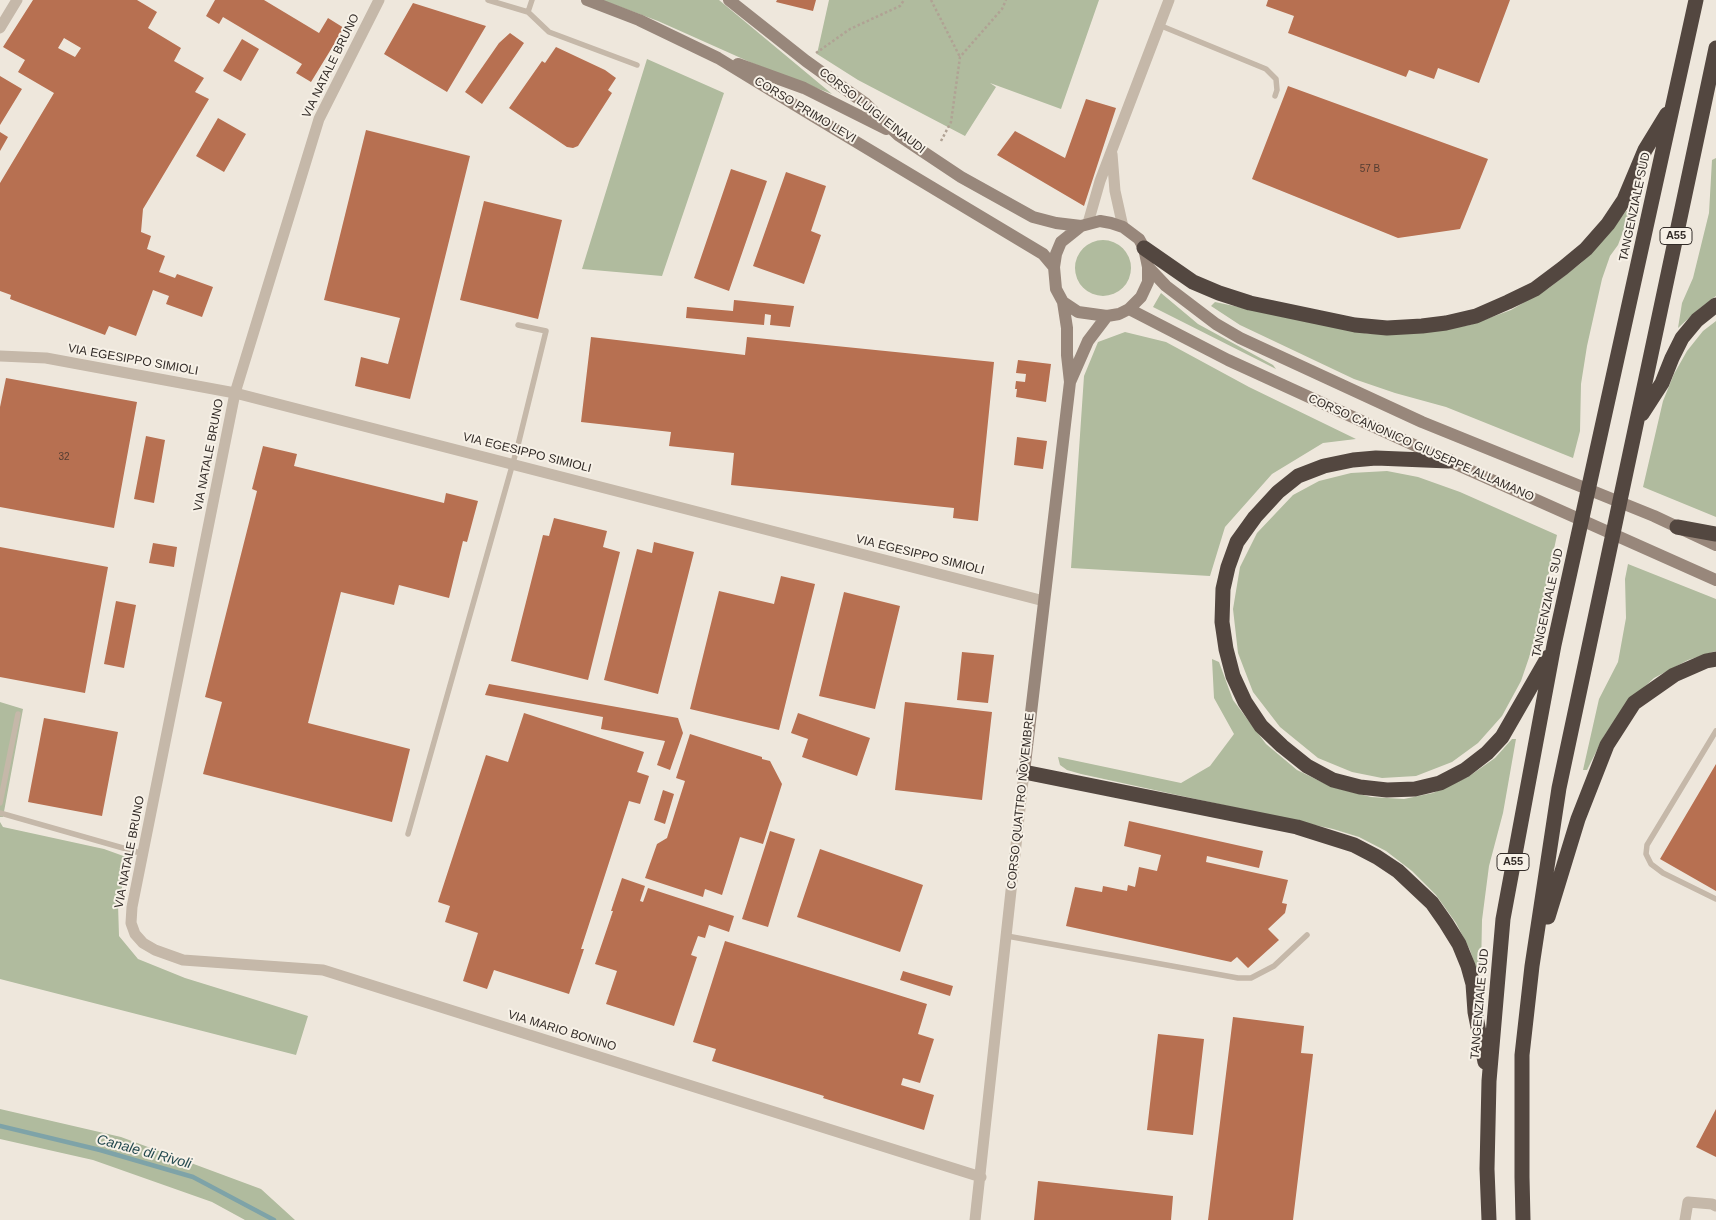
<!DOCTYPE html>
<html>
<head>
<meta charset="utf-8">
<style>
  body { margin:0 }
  canvas { display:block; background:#eee7dc }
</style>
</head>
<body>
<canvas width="1716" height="1220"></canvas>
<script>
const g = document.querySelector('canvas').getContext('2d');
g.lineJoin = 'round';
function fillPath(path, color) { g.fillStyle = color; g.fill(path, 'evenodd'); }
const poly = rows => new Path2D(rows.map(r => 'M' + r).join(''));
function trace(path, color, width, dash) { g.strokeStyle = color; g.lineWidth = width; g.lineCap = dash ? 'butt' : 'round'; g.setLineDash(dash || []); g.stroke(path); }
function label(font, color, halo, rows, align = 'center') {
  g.font = font + ' Arial,sans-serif'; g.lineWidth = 4; g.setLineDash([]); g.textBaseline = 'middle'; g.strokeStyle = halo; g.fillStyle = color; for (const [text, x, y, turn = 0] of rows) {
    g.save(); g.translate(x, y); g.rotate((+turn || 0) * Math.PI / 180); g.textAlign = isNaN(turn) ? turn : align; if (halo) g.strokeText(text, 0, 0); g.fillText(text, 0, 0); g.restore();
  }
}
const green = poly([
  [602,0,719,0,832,94,752,63,658,21],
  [829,0,1099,0,1061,109,990,83,996,87,965,136,858,80,817,54],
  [647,59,724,93,662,276,582,269],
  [1716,158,1716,296,1700,308,1678,328,1682,303,1693,278,1709,213,1712,160],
  [1626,211,1630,213,1618,245,1610,256,1602,279,1587,346,1581,384,1580,431,1573,458,1446,407,1395,393,1354,379,1240,325,1211,306,1215,302,1369,334,1424,333,1470,325,1511,310,1549,288,1581,263,1611,231],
  '1075 268a28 28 0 1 1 56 0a28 28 0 1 1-56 0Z',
  [1161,293,1198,324,1273,365,1276,369,1153,307],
  [1716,321,1716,517,1643,487,1663,401,1674,374,1687,351,1703,331],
  [1125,332,1166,342,1249,387,1356,439,1323,443,1272,474,1225,527,1210,576,1071,568,1084,376,1098,342],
  [1387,471,1418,477,1460,492,1557,535,1534,643,1521,681,1502,716,1478,743,1452,762,1416,776,1382,778,1352,772,1318,758,1280,727,1253,692,1238,653,1233,609,1240,567,1257,533,1293,495,1319,481,1351,473],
  [1628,564,1716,599,1716,651,1688,660,1654,678,1627,703,1604,736,1587,770,1583,770,1599,699,1618,662,1626,618,1625,579],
  [1212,659,1219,662,1233,700,1266,744,1297,770,1332,787,1371,797,1404,799,1433,793,1468,777,1495,758,1512,739,1516,739,1503,813,1489,866,1482,920,1481,970,1477,971,1470,950,1456,923,1436,895,1412,871,1386,851,1359,837,1333,829,1081,774,1067,770,1060,765,1058,757,1181,783,1210,766,1234,734,1214,698],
  [0,702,23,709,3,817,0,817],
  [0,822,3,827,104,849,129,858,118,904,119,936,138,959,185,978,308,1016,296,1055,0,979],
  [0,1109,121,1137,261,1189,295,1220,245,1220,212,1202,93,1160,0,1139]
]);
const stream = poly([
  [0,1126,100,1150,193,1177,274,1220]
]);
const building = poly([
  [33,0,137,0,157,12,148,28,181,48,174,61,204,78,195,92,209,99,143,209,141,232,151,236,147,249,165,256,159,272,175,278,177,274,213,287,202,317,166,304,169,296,153,290,136,336,109,326,105,335,10,299,11,295,0,291,0,183,54,93,18,72,25,60,3,47],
  [64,38,81,48,75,57,58,48],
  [215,0,264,0,319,33,328,18,344,28,311,82,296,73,302,64,223,17,219,24,206,16],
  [777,0,816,0,813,11,776,2],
  [1268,0,1510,0,1479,83,1438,68,1434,79,1409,70,1406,77,1288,33,1294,16,1266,6],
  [413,3,486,26,447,92,384,54],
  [510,33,524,43,482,104,465,92,499,43],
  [242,39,259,49,241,81,223,71],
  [556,47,605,70,616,78,608,90,612,93,578,146,573,148,567,147,509,108,542,61,545,63],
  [0,76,22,89,0,125],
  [1288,86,1488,159,1460,229,1398,238,1252,179],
  [1086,99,1116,108,1084,206,997,155,1015,131,1065,158],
  [218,118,246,134,224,172,196,156],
  [366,130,470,156,410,399,355,386,361,357,388,364,400,318,324,300],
  [0,132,8,137,0,151],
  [731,169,767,181,729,291,694,278],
  [786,172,826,186,811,231,821,235,804,284,753,266],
  [484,201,562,220,538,319,460,300],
  [734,300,794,306,790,327,770,325,771,315,765,314,764,325,686,318,687,307,733,311],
  [591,337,745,355,747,337,994,362,978,521,953,518,954,508,731,485,734,453,669,446,671,432,581,422],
  [1018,360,1051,364,1046,402,1016,397,1017,389,1015,389,1016,381,1025,382,1026,374,1016,373],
  [6,378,137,402,114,528,0,507,0,407],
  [146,436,165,440,154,503,134,499],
  [1017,437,1047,441,1043,469,1014,465],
  [263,446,297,454,294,466,444,503,446,493,478,501,467,542,463,541,449,598,399,585,394,605,341,592,308,723,410,749,392,822,203,774,222,702,205,697,257,491,252,489],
  [554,518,607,531,603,547,620,552,588,680,511,661,543,535,549,536],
  [654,542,694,552,658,694,604,680,637,549,652,553],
  [153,543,177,547,174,567,149,563],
  [0,547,108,567,85,693,0,677],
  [781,576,815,584,779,730,690,709,719,591,774,604],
  [844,592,900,606,875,709,819,696],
  [116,601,136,605,124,668,104,664],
  [962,652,994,655,988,703,957,700],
  [489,684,678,718,683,733,670,770,657,765,665,741,601,729,603,717,485,695],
  [905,702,992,712,982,800,895,790],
  [524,713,644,752,637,772,649,776,640,804,629,801,581,949,584,949,569,994,494,970,487,989,463,981,478,933,445,922,450,906,438,902,486,755,508,762],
  [798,713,870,738,857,776,802,757,808,739,791,733],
  [44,718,118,732,102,816,28,802],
  [690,734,762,757,762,759,770,761,782,784,763,844,740,837,722,895,705,889,703,897,645,878,657,844,667,838,685,781,676,778],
  [1716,764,1716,891,1660,859],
  [663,790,674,794,665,824,654,820],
  [1129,821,1263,851,1259,868,1207,856,1206,862,1288,880,1282,903,1287,904,1285,913,1268,929,1279,940,1248,968,1237,957,1231,962,1066,926,1075,887,1102,892,1103,886,1127,891,1128,885,1135,887,1139,867,1157,871,1161,855,1124,846],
  [770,831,795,839,768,927,742,919],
  [820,849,923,885,900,952,797,917],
  [622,878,645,886,640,901,643,902,648,888,734,916,729,932,709,925,705,938,698,936,691,955,697,957,674,1026,606,1004,617,971,595,964,613,911,611,911],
  [725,941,927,1004,918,1034,934,1039,920,1083,903,1078,901,1085,934,1095,924,1130,823,1098,824,1096,712,1061,716,1049,693,1042],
  [903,971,953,986,950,996,900,980],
  [1233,1017,1304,1026,1301,1053,1313,1054,1293,1220,1208,1220],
  [1158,1034,1204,1039,1193,1135,1147,1130],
  [1716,1109,1716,1157,1696,1147],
  [1038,1181,1173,1196,1171,1220,1034,1220]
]);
const path = poly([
  [931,0,960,57],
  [816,53,850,29,900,6,904,0],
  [941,141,951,122,960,57,1002,9,1006,0]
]);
const service = poly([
  [488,0,528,12],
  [532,0,528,12,549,32,637,65],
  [1159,25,1266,69,1276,79,1277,90,1275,96],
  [1716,731,1647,845,1646,854,1651,864,1663,873,1716,899],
  [0,803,18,714],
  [0,813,144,854],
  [408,834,518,445,546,331,518,325],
  [1007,936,1238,978,1251,978,1274,966,1307,935]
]);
const minor = poly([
  [379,0,319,119,235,393,132,907,131,923,135,934,143,943,155,950,183,960,323,970,981,1177],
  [0,28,17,0],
  [1112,154,1115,191,1123,227],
  [1088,223,1100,181,1169,0],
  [0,356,46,358,235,393,1044,601],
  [975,1220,1024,772],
  [1685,1220,1688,1202,1712,1204,1716,1206]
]);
const secondary = poly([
  [587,0,639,20,718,58,813,116,1043,254,1054,267],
  [729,0,806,61,866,104,898,135,961,177,1033,217,1056,223,1081,226],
  [738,64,804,88,886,129],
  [1100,221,1111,223,1123,227,1139,239,1144,248,1148,267,1148,282,1141,297,1129,309,1119,314,1107,316,1078,312,1063,302,1056,289,1054,267,1056,254,1061,242,1081,226,1100,221],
  [1148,267,1166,286,1216,324,1240,338,1422,422,1654,516,1716,545],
  [1129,309,1228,360,1449,461,1716,580],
  [1070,382,1088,341,1107,316],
  [1024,772,1070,382,1067,355,1067,328,1063,302]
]);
const motorway = poly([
  [1144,248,1193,282,1219,293,1250,303,1355,325,1387,328,1422,326,1446,323,1476,316,1508,302,1535,289,1563,268,1586,249,1608,224,1624,200,1645,150,1667,114],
  [1642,414,1662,383,1672,358,1682,338,1697,320,1716,305],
  [1449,461,1376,458,1353,460,1324,466,1298,476,1278,492,1255,517,1237,542,1228,567,1223,589,1222,622,1226,649,1233,676,1245,702,1261,726,1282,746,1307,766,1333,780,1360,787,1387,790,1415,789,1440,783,1465,770,1487,753,1502,737,1548,657],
  [1677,527,1716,534],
  [1024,772,1297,827,1354,845,1377,857,1398,871,1432,903,1446,923,1459,944,1468,966,1473,984,1475,1012,1485,1062],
  [1548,917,1578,819,1607,745,1634,703,1674,675,1706,661,1716,659],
  [1489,1220,1487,1169,1489,1081,1503,919,1554,645,1696,0],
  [1523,1220,1522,1177,1522,1055,1532,966,1559,788,1716,48]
]);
const numberNames = [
  ["57 B",1370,169],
  ["32",64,457]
];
const shields = [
  [1676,236,32],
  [1513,862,32]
];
const shieldNames = [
  ["A55",1676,236],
  ["A55",1513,862]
];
const streetNames = [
  ["VIA NATALE BRUNO",331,66,-64],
  ["CORSO PRIMO LEVI",805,110,31],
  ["CORSO LUIGI EINAUDI",872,111,38],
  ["TANGENZIALE SUD",1635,207,-78],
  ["VIA EGESIPPO SIMIOLI",133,360,10],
  ["CORSO CANONICO GIUSEPPE ALLAMANO",1421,448,24],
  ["VIA EGESIPPO SIMIOLI",527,453,14],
  ["VIA NATALE BRUNO",209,455,-79],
  ["VIA EGESIPPO SIMIOLI",920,555,14],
  ["TANGENZIALE SUD",1548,603,-78],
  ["CORSO QUATTRO NOVEMBRE",1021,801,-84],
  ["VIA NATALE BRUNO",130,852,-79],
  ["TANGENZIALE SUD",1480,1004,-85],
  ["VIA MARIO BONINO",562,1031,17]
];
const waterNames = [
  ["Canale di Rivoli",144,1152,15]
];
fillPath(green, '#b0bb9e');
trace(stream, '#7ea3a8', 4.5);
fillPath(building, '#b77051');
trace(path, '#b0a294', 2.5, [2.5, 2.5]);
trace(service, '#c5b8a9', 5.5);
trace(minor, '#c5b8a9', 11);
trace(secondary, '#98877b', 12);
trace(motorway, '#534740', 15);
label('10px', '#543d32', null, numberNames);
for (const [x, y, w] of shields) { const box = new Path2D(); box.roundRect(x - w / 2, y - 8.5, w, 17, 4); g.fillStyle = '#f7f1e7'; g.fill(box); trace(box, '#332c28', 1); }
label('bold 11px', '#332c28', null, shieldNames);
label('12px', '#332c28', '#f7f1e7', streetNames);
label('italic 14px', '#23494f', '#f7f1e7', waterNames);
</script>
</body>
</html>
